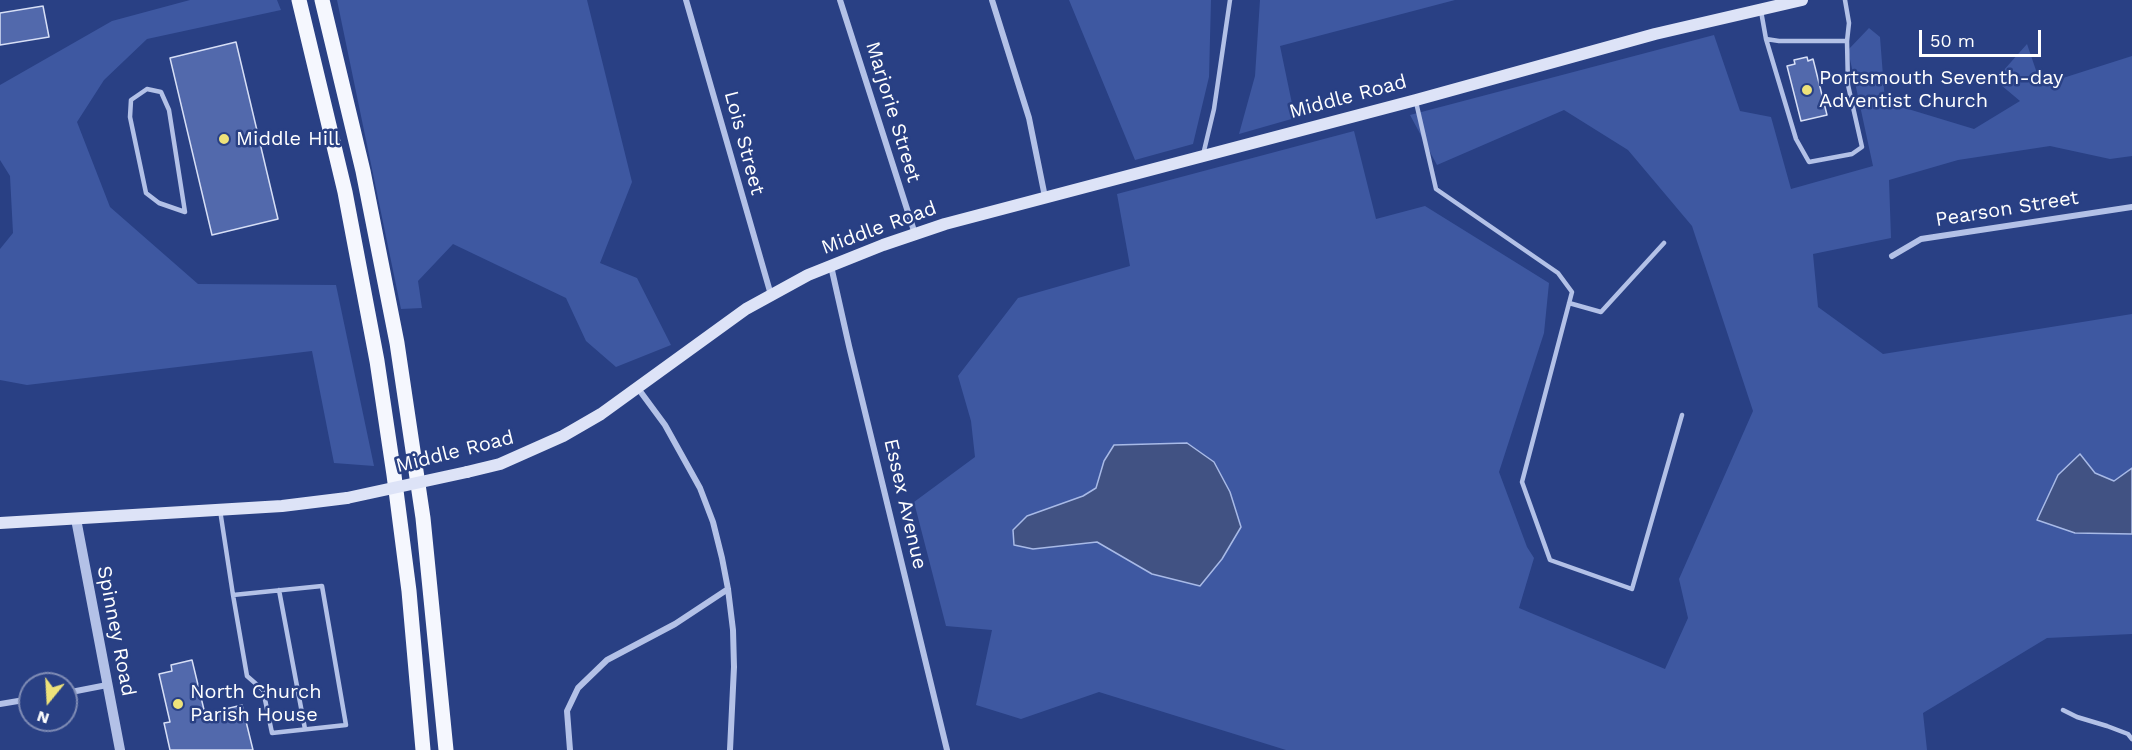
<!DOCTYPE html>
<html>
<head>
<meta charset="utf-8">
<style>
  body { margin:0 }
  #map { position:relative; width:2132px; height:750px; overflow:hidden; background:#294084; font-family:"Work Sans",sans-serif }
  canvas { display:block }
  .north { position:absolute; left:18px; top:672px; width:60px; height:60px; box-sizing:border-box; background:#294084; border:2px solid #7f8cb5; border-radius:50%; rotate:198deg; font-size:16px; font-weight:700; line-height:24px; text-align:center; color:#fff }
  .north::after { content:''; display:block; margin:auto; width:21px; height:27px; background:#eee27a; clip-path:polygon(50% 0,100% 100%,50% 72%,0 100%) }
  .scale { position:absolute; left:1919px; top:30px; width:122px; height:27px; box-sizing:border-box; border:3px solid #fff; border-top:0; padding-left:8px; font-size:18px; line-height:21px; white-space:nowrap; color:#fff; -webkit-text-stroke:4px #294084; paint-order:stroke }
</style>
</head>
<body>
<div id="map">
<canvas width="2132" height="750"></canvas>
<div class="north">N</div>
<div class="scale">50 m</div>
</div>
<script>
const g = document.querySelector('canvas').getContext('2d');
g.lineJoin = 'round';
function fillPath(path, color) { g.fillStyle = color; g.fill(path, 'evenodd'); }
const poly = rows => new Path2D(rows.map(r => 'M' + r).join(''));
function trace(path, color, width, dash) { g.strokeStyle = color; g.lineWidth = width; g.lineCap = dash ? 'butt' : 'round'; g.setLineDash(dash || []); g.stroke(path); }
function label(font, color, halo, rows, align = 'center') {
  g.font = font + ' "Work Sans",sans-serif'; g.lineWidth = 5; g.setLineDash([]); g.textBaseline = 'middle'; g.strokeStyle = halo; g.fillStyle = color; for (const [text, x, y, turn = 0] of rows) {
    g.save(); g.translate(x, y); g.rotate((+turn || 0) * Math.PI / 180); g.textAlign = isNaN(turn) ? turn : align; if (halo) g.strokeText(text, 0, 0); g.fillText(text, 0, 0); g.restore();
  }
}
const green = poly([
  [190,0,277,0,281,10,147,39,104,80,77,122,110,207,198,284,336,285,374,466,334,463,312,351,27,385,0,380,0,249,13,233,10,176,0,160,0,85,112,21],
  [337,0,587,0,632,182,600,263,637,278,671,345,616,367,586,341,566,298,453,244,418,281,422,308,401,309],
  [1069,0,1211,0,1209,77,1193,144,1135,160],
  [1260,0,1455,0,1280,46,1295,118,1239,134,1255,76],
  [1869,28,1880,37,1885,102,1974,129,2020,101,1995,80,2027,44,2041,85,2132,56,2132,156,2110,159,2050,146,1958,160,1889,180,1891,238,1813,254,1818,307,1883,354,2132,314,2132,468,2114,481,2095,473,2081,455,2075,533,2132,534,2132,634,2047,638,1923,713,1927,750,1286,750,1099,692,1021,719,976,705,992,630,946,626,914,502,975,457,971,421,958,376,1018,298,1130,266,1117,194,1354,131,1376,219,1425,206,1549,283,1544,333,1499,472,1527,547,1534,558,1519,608,1665,669,1688,618,1679,579,1753,411,1692,226,1628,150,1564,110,1437,165,1410,115,1714,35,1740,111,1771,117,1791,189,1873,166,1848,50],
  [1097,488,1152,574,1097,542,1033,549,1083,496]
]);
const water = poly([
  [1187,443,1214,462,1230,492,1241,527,1222,559,1200,586,1152,574,1097,542,1033,549,1014,545,1013,530,1027,516,1083,496,1096,488,1104,461,1114,445,1187,443],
  [2080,454,2095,473,2114,481,2132,468,2132,534,2075,533,2037,520,2058,475,2080,454]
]);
const building = poly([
  [43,6,49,37,0,45,0,13,43,6],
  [236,42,278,219,212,235,170,58,236,42],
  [1807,57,1808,61,1813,59,1827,115,1801,121,1787,66,1795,64,1794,60,1807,57],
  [192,660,205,714,242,705,253,750,170,750,164,723,170,722,159,674,172,671,171,665,192,660]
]);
const service = poly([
  [1761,11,1766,39,1779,41,1847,41],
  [1766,39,1796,139,1809,162,1852,154,1862,147,1848,85,1847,41,1849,23,1845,0],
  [147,89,161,92,169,110,185,212,159,203,146,193,130,117,131,100,147,89],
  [1416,102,1436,189,1558,273,1572,292,1522,482,1550,560,1632,589,1682,415],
  [1203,155,1214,109,1230,0],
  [1569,303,1601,312,1664,243],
  [220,510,233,595,247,676,263,690,272,733,346,725,322,586,233,595],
  [279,590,305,729],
  [2063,710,2077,717,2107,726,2128,734,2132,739]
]);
const minor = poly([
  [686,0,771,295],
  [840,0,915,234],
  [992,0,1029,118,1045,197],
  [1892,256,1921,239,2132,207],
  [831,266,849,346,947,750],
  [637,387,665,425,700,488,713,522,722,558,728,589,733,630,734,667,730,750],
  [66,693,107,685],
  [0,704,30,699],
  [570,750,567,711,578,688,607,660,675,624,728,589]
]);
const tertiary = poly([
  [76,519,120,750]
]);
const secondary = poly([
  [467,472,500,464,563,436,601,414,746,309,808,275,883,245,945,224,1416,100,1655,34,1802,0],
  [0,523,282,506,347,498]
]);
const primary = poly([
  [299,0,345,192,377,361,394,475,409,591,423,750],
  [322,0,363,171,397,343,423,518,446,750]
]);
const secondaryBridge = poly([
  [347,498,467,472]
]);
const markers = [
  [1807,90,6,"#eee27a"],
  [224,139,6,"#eee27a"],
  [178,704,6,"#eee27a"]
];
const poiNames = [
  ["Portsmouth Seventh-day",1819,78],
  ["Adventist Church",1819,101],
  ["Middle Hill",236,139],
  ["North Church",190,692],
  ["Parish House",190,715]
];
const streetNames = [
  ["Middle Road",1348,97,-15],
  ["Marjorie Street",893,112,73],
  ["Lois Street",744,143,75],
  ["Pearson Street",2007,209,-9],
  ["Middle Road",879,228,-20],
  ["Middle Road",455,452,-14],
  ["Essex Avenue",905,504,77],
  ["Spinney Road",116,631,79]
];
fillPath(green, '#3e58a1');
fillPath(water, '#415283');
trace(water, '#a8bae7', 1.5);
fillPath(building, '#5269ac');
trace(building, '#d7dff6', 1.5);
trace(service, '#b3c1e7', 4.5);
trace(minor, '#b3c1e7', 6);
trace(tertiary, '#b3c1e7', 10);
trace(secondary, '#dde3f7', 12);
trace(primary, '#f5f7fe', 15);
trace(secondaryBridge, '#dde3f7', 12);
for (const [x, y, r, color] of markers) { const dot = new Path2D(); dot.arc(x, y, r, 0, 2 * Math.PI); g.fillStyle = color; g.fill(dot); trace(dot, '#294084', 2); }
label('20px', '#fff', '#294084', poiNames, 'left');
label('20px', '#fff', '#294084', streetNames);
</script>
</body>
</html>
